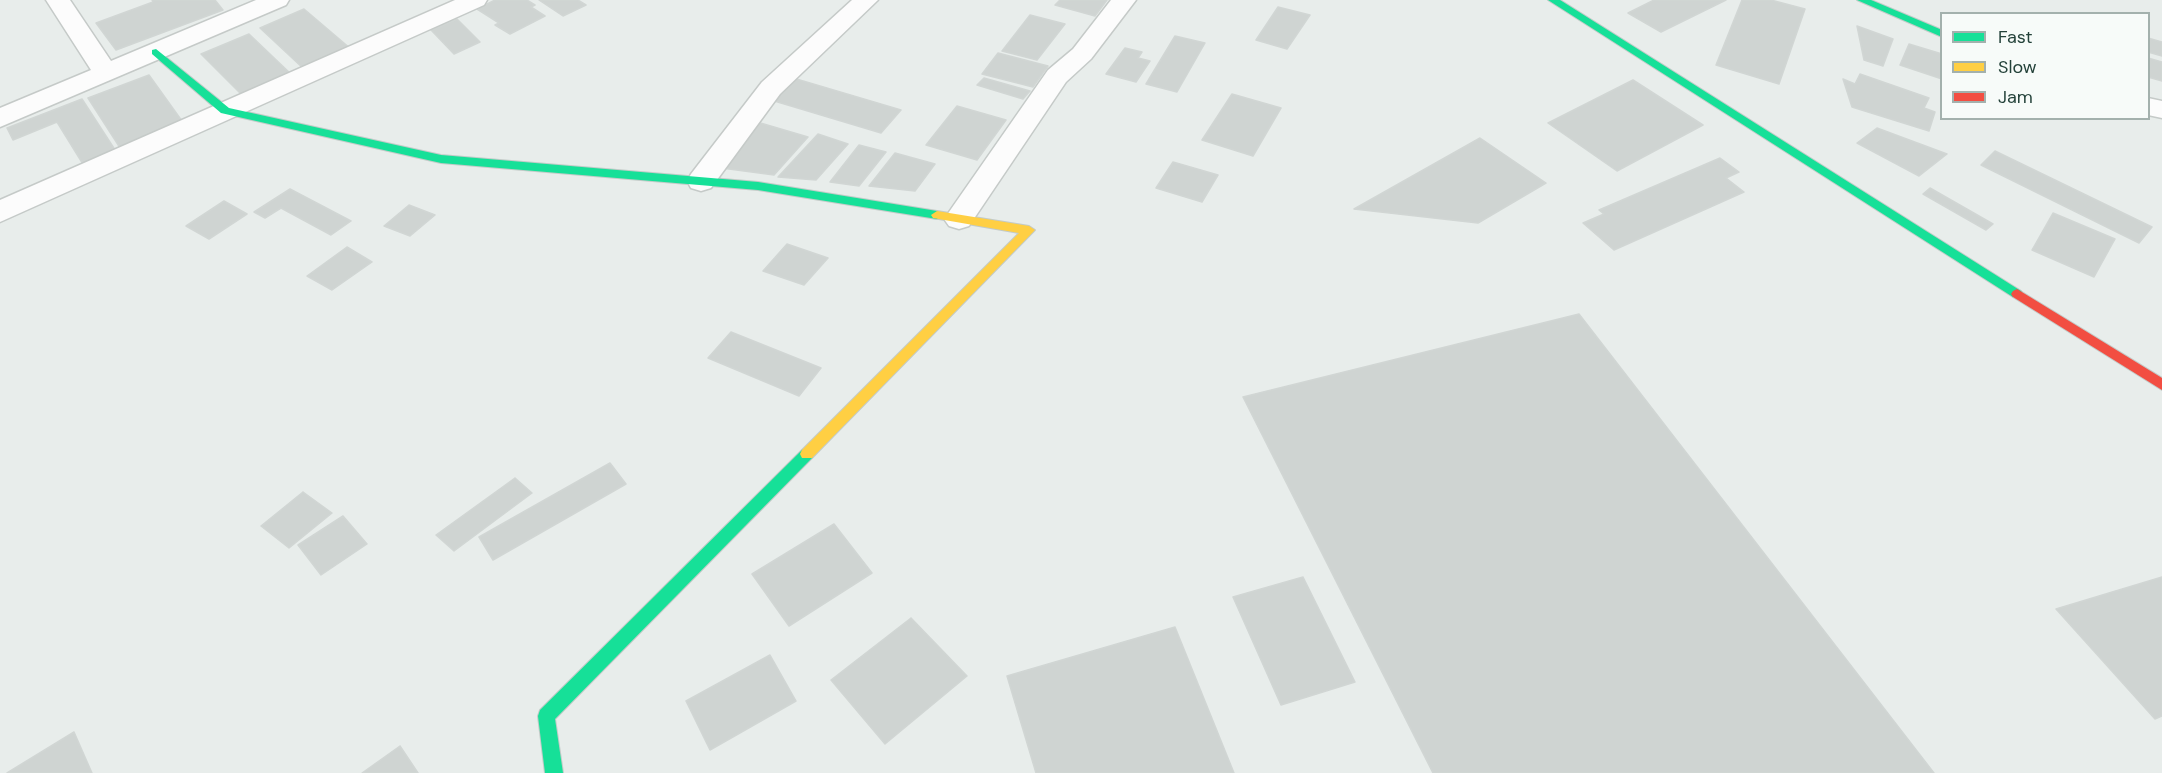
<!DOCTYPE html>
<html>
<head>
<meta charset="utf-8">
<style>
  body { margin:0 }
  #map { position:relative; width:2162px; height:773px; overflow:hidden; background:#e8edeb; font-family:"DM Sans",sans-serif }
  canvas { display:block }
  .legend { position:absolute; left:1940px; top:12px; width:210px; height:108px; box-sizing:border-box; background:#f7fbf9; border:2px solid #a3b1ad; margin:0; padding:8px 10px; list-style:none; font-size:18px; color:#24423a }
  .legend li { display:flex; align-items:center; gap:12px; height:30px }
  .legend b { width:30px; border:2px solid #a3b1ad }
</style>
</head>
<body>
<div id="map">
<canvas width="2162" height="773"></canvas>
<ul class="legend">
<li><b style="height:8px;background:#16e098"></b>Fast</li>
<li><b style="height:8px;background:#ffcf43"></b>Slow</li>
<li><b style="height:8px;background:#f24e42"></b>Jam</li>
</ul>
</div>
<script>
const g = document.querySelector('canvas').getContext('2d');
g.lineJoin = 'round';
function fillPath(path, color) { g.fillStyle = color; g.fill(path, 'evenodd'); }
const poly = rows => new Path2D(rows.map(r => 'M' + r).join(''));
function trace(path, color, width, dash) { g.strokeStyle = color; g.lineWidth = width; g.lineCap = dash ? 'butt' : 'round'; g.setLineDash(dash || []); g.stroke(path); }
const building = poly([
  [152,0,215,0,223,10,116,50,96,23,153,2,152,0],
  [495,0,527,0,535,5,531,7,545,16,510,34,495,25,499,23,477,9,495,0],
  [539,0,578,0,586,5,563,16,539,0],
  [1060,0,1107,0,1095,16,1055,5,1060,0],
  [1654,0,1726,0,1661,32,1628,13,1654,0],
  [1742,0,1771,0,1805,9,1779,84,1716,65,1742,0],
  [1278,7,1310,15,1287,49,1256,40,1278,7],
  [304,9,351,49,305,70,260,28,304,9],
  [1030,15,1065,24,1037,60,1002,51,1030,15],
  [457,19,480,42,454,54,431,30,457,19],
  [1857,26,1893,39,1883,66,1864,60,1857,26],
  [249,34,292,75,244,97,201,54,249,34],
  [1175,36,1205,43,1177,92,1146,84,1175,36],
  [2148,38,2162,42,2162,56,2148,52,2148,38],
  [1909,44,1942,54,1942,79,1900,65,1909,44],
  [1125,48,1142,52,1138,58,1150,61,1136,82,1106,74,1125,48],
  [998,53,1048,66,1033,87,982,74,998,53],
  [2148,58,2162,62,2162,81,2148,77,2148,58],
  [1860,74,1929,98,1924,108,1935,112,1929,131,1852,107,1843,79,1855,84,1860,74],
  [149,75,187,128,124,154,88,98,149,75],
  [793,78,901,110,881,133,771,100,793,78],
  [984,78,1030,91,1023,99,977,85,984,78],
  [1633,80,1703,125,1617,171,1548,123,1633,80],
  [1232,94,1281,108,1253,156,1202,140,1232,94],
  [82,99,119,156,86,169,57,122,13,140,7,128,82,99],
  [957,106,1006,120,977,160,926,145,957,106],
  [757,122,808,137,774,175,714,167,757,122],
  [1877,128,1947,154,1919,176,1857,143,1877,128],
  [818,134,848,144,816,180,778,177,818,134],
  [1480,138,1546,183,1478,223,1354,209,1480,138],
  [859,145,886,152,859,186,830,182,859,145],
  [1995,151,2152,227,2139,243,1981,165,1995,151],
  [895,153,935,164,915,191,869,186,895,153],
  [1720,158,1739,172,1726,178,1744,192,1614,250,1583,223,1604,214,1599,210,1720,158],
  [1173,162,1218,175,1202,202,1156,188,1173,162],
  [1930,188,1993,224,1986,230,1923,194,1930,188],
  [290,189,351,221,331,235,281,208,265,218,254,212,290,189],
  [224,201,247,214,209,239,186,226,224,201],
  [409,205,435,215,410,236,384,226,409,205],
  [2053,213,2115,239,2094,277,2032,250,2053,213],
  [787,244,828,258,804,285,763,271,787,244],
  [347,247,372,262,332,290,307,276,347,247],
  [1579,314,1934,773,1433,773,1243,397,1579,314],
  [731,332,821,368,799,396,708,358,731,332],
  [610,463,626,484,493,560,479,537,610,463],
  [515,478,532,493,454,551,436,535,515,478],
  [303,492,332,513,289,548,261,526,303,492],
  [343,516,367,544,321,575,298,545,343,516],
  [834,524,872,573,789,626,752,574,834,524],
  [1303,577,1355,682,1281,705,1233,597,1303,577],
  [2162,577,2162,716,2155,719,2056,609,2162,577],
  [911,618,967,676,885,744,831,680,911,618],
  [1175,627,1234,773,1036,773,1007,676,1175,627],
  [770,655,796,701,710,750,686,701,770,655],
  [74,732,92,773,7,773,74,732],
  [400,746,418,773,362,773,400,746]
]);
const street = poly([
  [46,0,70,0,111,61,256,0,289,0,286,5,0,127,0,108,91,70,46,0],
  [455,0,487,0,484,5,0,222,0,200,455,0],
  [852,0,878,0,780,94,711,188,701,191,691,188,687,181,691,174,762,82,852,0],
  [1111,0,1136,0,1091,59,1066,82,969,226,959,229,949,226,944,219,949,212,1048,70,1073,49,1111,0],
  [2148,98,2162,101,2162,118,2148,115,2148,98]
]);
const fast = poly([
  [1548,0,1560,0,2021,291,2023,294,2021,297,2013,297,1548,0],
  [1857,0,1871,0,1942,30,1942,37,1857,0],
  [156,49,229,108,441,155,758,182,937,211,943,215,937,219,758,190,441,163,221,113,152,54,152,50,156,49],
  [807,448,812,450,814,454,812,458,555,719,563,773,545,773,538,716,540,710,802,450,807,448]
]);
const slow = poly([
  [937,211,1029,226,1035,230,812,458,802,458,800,454,802,450,1019,233,933,218,931,215,937,211]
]);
const jam = poly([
  [2017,289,2162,378,2162,390,2013,297,2011,294,2013,291,2017,289]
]);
fillPath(building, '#cfd4d2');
trace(building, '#d1d6d4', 1.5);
trace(street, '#c5cac8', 3);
trace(fast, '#c3cbc8', 2);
trace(slow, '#c3cbc8', 2);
trace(jam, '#c3cbc8', 2);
fillPath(street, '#fcfcfc');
fillPath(fast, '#16e098');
fillPath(slow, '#ffcf43');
fillPath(jam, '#f24e42');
</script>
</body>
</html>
